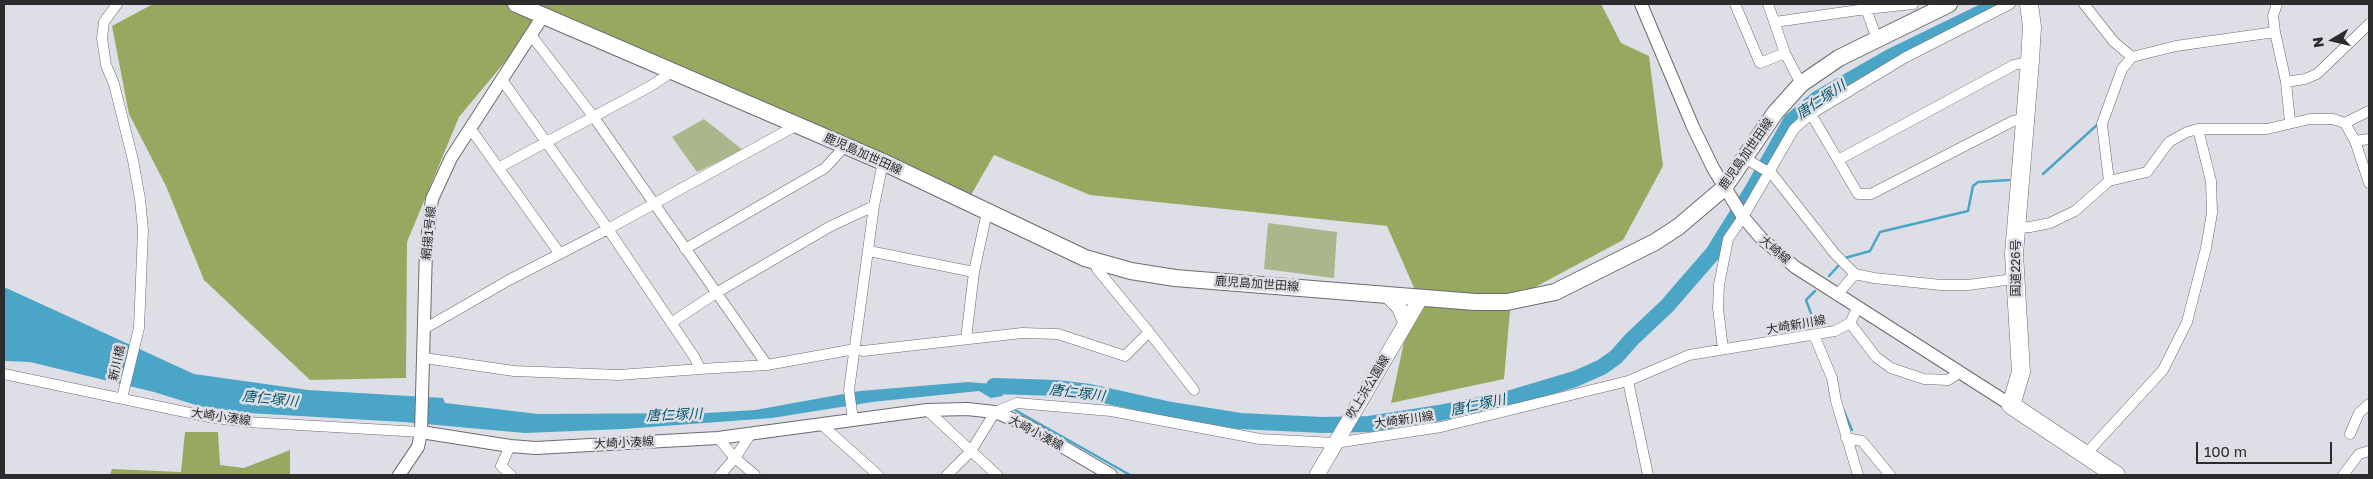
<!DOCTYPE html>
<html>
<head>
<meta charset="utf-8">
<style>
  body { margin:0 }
  #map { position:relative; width:2373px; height:479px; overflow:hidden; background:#dedfe6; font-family:"Golos Text",sans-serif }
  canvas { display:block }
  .frame { position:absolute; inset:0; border:5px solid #2c2c2e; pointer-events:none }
  .north { position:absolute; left:2308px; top:15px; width:50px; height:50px; -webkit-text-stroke:4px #dedfe6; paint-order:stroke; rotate:261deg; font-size:14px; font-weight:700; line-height:20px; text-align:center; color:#2c2c2e }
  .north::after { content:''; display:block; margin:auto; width:18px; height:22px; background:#2c2c2e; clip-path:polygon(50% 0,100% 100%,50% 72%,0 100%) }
  .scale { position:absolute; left:2196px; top:442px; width:136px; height:22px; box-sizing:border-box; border:2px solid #2c2c2e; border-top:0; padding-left:6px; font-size:15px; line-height:18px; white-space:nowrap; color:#2c2c2e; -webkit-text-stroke:4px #dedfe6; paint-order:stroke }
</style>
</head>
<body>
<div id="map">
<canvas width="2373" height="479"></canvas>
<div class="frame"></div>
<div class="north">N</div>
<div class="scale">100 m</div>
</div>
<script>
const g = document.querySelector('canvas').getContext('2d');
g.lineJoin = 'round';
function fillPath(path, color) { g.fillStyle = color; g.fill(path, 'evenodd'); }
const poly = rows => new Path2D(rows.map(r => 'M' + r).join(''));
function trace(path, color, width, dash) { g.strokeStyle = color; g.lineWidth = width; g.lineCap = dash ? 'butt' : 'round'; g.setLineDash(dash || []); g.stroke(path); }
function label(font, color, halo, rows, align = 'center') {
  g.font = font + ' "Golos Text","Noto Sans JP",sans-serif'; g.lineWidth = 5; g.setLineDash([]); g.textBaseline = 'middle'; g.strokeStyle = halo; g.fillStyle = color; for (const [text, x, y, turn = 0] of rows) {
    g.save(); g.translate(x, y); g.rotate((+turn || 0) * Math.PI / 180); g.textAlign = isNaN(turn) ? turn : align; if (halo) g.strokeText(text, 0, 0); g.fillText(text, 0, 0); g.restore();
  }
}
const green = poly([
  [704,119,743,150,697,172,672,137],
  [1268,223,1337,232,1334,278,1264,269]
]);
const forest = poly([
  [153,4,1601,4,1621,43,1649,56,1663,166,1623,240,1511,300,1504,379,1391,403,1415,290,1387,226,1090,195,994,155,971,195,543,16,459,117,407,242,406,378,310,380,204,280,166,186,129,114,112,26],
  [185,432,218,432,220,465,244,468,290,450,290,475,110,475,112,469,181,472]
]);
const water = poly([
  [4,287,194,374,308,390,443,398,445,403,538,414,706,413,755,410,860,391,968,382,1016,386,1002,392,1003,396,991,398,979,391,872,402,772,418,623,429,525,433,403,422,248,413,199,406,154,392,30,362,4,361]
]);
const stream = poly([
  [2043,174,2098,124],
  [1845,258,1870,251,1880,232,1968,211,1973,186,1978,182,2009,180],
  [1829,276,1840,264],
  [1815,291,1806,300,1816,327],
  [1843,409,1852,430],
  [1015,410,1130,475]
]);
const river = poly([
  [994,386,1056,388,1090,392,1171,410,1240,421,1323,425,1369,424,1439,413,1508,399,1575,379,1602,367,1616,357,1632,339,1667,306,1713,253,1753,189,1791,121,1817,99,1890,57,1999,4]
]);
const minor = poly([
  [117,4,104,22,102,38,106,65,114,84,133,160,140,199,143,230,139,328,122,398],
  [1735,4,1760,63,1785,53],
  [1768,4,1785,53,1801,84],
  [2084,4,2114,42,2132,57],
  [2277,4,2273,16,2275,32,2286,82,2290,122],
  [1866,9,1913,4],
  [1775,22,1866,9,1877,39],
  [531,35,593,116,767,365,855,349,863,351,1022,333,1058,334,1125,356,1149,332,1097,269,1094,261],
  [502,80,608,229,695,358,700,369,767,365],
  [2286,82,2305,79,2317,74,2369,24],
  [1811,114,1858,194,1871,194,2013,121,2025,119],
  [2345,123,2369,111],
  [470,128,560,254],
  [2355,141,2369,139],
  [1743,157,1773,175,1835,254,1855,274,1874,278,1941,285,1968,285,2014,279],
  [1838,160,2014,65,2030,61],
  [498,168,649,87,666,76,669,69],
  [2109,181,2102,124,2122,69,2132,57,2176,46,2275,32],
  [2017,228,2030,227,2050,223,2075,211,2109,181,2147,172,2169,142,2187,132,2198,129,2267,129,2310,119,2333,119,2345,123,2355,141,2369,183],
  [685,249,825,168,845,146],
  [869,251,974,272],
  [1837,295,1855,274],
  [671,323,716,293,831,226,874,206],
  [1850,323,1876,357,1891,368,1924,379,1948,380,1959,373],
  [424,329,509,280,608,229,797,125],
  [1149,332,1194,390],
  [1814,335,1832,378,1836,401,1858,475],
  [966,339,974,272,987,212],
  [1723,349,1718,308,1719,285,1728,239,1743,217,1794,129,1811,114,1906,57,2010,4],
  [424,358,514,371,619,375,700,369],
  [4,374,209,417,247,422,421,432],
  [1628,381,1648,475],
  [927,410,997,475],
  [853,420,849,390,874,206,883,162],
  [821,424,878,475],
  [2350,434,2359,413,2369,404],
  [718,438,735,458,755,475],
  [1846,438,1862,441,1890,475],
  [510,446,501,466,511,475],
  [2085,455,2163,370,2187,322,2206,248,2212,213,2211,181,2198,129],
  [720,475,735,458,750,435],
  [947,475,971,451,995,412,1017,403,1111,411,1260,439,1335,443,1441,427,1628,381,1689,355,1835,331,1850,323,1858,307],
  [2343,475,2359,454,2369,451]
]);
const tertiary = poly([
  [1641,4,1693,127,1713,168,1743,217,1761,238,1795,267,2011,405],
  [421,432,510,446,536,448,718,438,927,410,967,409,995,412,1024,424,1111,475],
  [399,475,418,447,421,432,426,249,432,199,451,158,543,16]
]);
const secondary = poly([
  [1387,295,1399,307,1406,323],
  [1317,475,1420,299]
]);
const primary = poly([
  [516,4,883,162,1085,258,1131,271,1175,278,1475,302,1507,302,1555,292,1655,242,1678,227,1724,188,1775,113,1801,84,1839,58,1949,4]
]);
const trunk = poly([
  [2029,4,2032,27,2030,61,2014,254,2021,372,2011,405,2116,475]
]);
const streetNames = [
  ["鹿児島加世田線",863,154,24],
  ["鹿児島加世田線",1746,154,-55],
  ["網揚1号線",429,233,-84],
  ["大崎線",1775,250,41],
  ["国道226号",2016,268,-90],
  ["鹿児島加世田線",1257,284,4],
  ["大崎新川線",1796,325,-10],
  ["新川橋",117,363,-77],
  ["吹上浜公園線",1368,387,-59],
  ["大崎小湊線",221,417,8],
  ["大崎新川線",1404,420,-8],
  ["大崎小湊線",1036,433,28],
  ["大崎小湊線",624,443,-3]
];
const waterNames = [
  ["唐仁塚川",1821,100,-34],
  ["唐仁塚川",1077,393,7],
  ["唐仁塚川",270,399,6],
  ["唐仁塚川",1478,405,-12],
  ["唐仁塚川",674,415,-2]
];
fillPath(green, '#abb78b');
fillPath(forest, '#97a961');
fillPath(water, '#4aa5c6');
trace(stream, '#4aa5c6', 2.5);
trace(river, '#4aa5c6', 16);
trace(minor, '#6a6b70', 11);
trace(tertiary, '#6a6b70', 14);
trace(secondary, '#6a6b70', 16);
trace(primary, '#6a6b70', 18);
trace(trunk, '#6a6b70', 19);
trace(minor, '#fff', 10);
trace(tertiary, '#fff', 12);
trace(secondary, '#fff', 15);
trace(primary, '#fff', 16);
trace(trunk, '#fff', 18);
label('12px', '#2c2c2e', '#dedfe6', streetNames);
label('italic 14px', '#02536a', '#dedfe6', waterNames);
</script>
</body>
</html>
